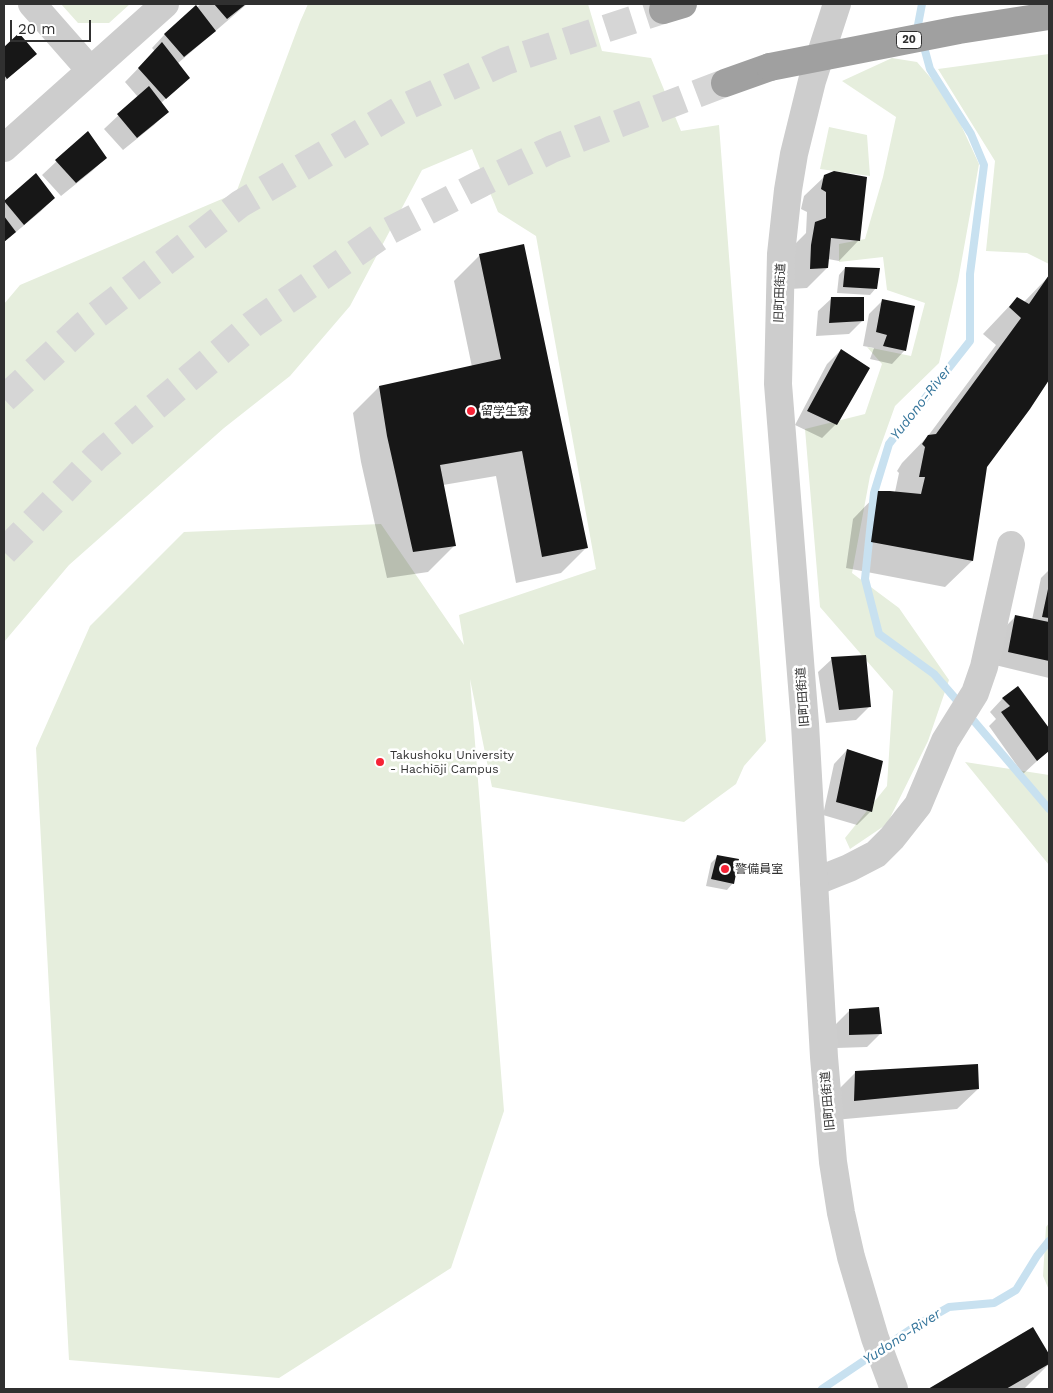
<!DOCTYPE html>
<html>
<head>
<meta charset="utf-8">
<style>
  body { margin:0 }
  #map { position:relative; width:1053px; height:1393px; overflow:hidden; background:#fff; font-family:"Work Sans",sans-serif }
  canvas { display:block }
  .frame { position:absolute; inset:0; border:5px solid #303030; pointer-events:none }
  .scale { position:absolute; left:10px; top:20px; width:81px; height:22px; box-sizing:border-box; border:2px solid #303030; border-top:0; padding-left:6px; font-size:15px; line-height:18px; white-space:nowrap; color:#303030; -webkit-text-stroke:4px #fff; paint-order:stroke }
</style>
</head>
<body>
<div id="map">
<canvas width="1053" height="1393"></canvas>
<div class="frame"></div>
<div class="scale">20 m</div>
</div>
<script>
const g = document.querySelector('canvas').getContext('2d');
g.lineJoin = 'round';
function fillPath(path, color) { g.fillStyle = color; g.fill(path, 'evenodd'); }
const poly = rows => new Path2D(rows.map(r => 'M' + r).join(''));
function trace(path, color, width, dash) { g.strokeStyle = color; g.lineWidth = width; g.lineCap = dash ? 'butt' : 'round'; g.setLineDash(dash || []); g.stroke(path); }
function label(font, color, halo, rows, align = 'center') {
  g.font = font + ' "Work Sans","Noto Sans JP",sans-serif'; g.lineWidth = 5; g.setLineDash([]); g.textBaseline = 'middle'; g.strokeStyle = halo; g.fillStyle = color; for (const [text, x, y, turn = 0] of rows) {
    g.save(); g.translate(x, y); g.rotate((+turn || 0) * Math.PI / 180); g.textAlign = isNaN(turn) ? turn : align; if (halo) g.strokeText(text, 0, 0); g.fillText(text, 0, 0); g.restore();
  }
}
const green = poly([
  [61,4,130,4,109,23,78,23],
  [308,4,588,4,602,51,651,58,681,131,719,125,766,741,744,766,736,784,684,822,492,787,470,679,504,1111,451,1268,279,1378,69,1360,36,748,90,626,184,532,381,524,464,645,459,615,596,569,536,236,498,212,472,149,422,170,350,306,290,376,224,428,69,565,4,642,4,304,20,285,236,193,300,22],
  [1049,54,1049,264,1027,253,986,251,995,161,938,69],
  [892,58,917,62,949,99,979,164,958,281,939,363,895,406,870,476,852,573,899,608,949,680,928,741,887,824,850,849,845,838,887,786,893,691,820,607,805,429,865,414,882,364,867,347,911,356,925,303,887,290,883,257,839,262,839,244,865,239,883,177,896,117,842,81],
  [829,127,867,135,870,176,820,169],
  [965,762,1049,775,1049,865],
  [1049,1223,1049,1290,1043,1276,1046,1227]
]);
const shadow = poly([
  [201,4,247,4,177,64,174,91,161,103,167,112,154,125,123,150,104,129,138,97,125,82,155,51,152,48,165,34],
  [19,35,35,54,4,82,4,48],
  [87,133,106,158,92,171,61,196,42,175],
  [36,175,54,198,40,212,4,242,4,203],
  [825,176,859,240,839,261,828,259,827,268,807,288,790,289,795,244,806,233,807,212,801,209,804,196],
  [480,255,587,547,561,573,516,583,496,476,443,485,454,546,428,572,387,578,361,462,353,413,379,387,472,367,454,281],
  [845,268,876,288,870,295,837,293,839,275],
  [1049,276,1049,378,1029,409,986,466,972,561,945,587,846,568,853,519,879,492,895,492,899,473,897,471,902,463,928,436,996,345,983,334,1017,298,1024,302],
  [832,298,862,321,849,334,816,336,818,311],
  [883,300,905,350,892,364,870,359,874,348,863,346,869,314],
  [841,350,836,424,822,438,795,425,827,364],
  [1049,570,1049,678,995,665,1002,630,1015,617,1032,620,1041,578],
  [832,659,870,706,856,720,826,723,818,672],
  [1017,688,1049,730,1049,750,1023,774,989,726,996,719,990,712,1003,698],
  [847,750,871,811,857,825,823,815,834,764],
  [717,857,733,883,727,890,706,886,711,863],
  [850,1010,881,1033,867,1047,836,1048,836,1024],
  [856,1072,978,1089,957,1109,834,1120,836,1092],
  [1033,1329,1049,1356,1049,1364,1024,1389,931,1389]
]);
const stream = poly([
  [922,4,918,25,930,69,971,134,984,165,970,274,970,341,889,444,874,493,865,579,879,634,934,674,961,705],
  [968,714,1049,809],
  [822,1389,914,1327,949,1307,994,1303,1016,1290,1037,1256,1049,1241]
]);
const building = poly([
  [214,4,246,4,227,19],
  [196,5,216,31,184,57,164,34],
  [19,33,37,54,7,79,4,75,4,47],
  [162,42,190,78,166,99,138,68],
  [149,86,169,112,137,138,117,114],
  [88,131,107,158,76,183,55,160],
  [834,171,867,177,860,241,831,238,828,268,810,269,811,245,815,222,826,218,826,192,821,189,824,175],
  [36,173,55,198,24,225,4,201],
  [4,216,16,232,4,242],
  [524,244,588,548,542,557,522,451,440,465,456,546,413,552,387,436,379,386,501,359,479,254],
  [845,267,880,268,877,289,843,287],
  [1049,275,1049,380,1030,409,987,467,973,561,871,542,878,491,890,491,921,494,925,477,919,477,925,447,922,444,928,435,936,434,1021,318,1009,307,1017,297,1029,304],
  [831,297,864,297,864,321,829,323],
  [882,299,915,306,906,351,883,346,887,335,876,332],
  [841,349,870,368,837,425,807,411],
  [1048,589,1049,589,1049,618,1042,617],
  [1015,615,1049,622,1049,661,1008,652],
  [866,655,871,707,839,710,831,657],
  [1018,686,1049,728,1049,751,1037,761,1001,712,1010,706,1002,698],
  [847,749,883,761,872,812,836,802],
  [717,855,739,859,734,884,711,879],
  [879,1007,882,1034,849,1035,849,1009],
  [978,1064,979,1089,854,1101,855,1071],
  [1033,1327,1049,1354,1049,1364,1006,1389,928,1389]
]);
const trunkTunnel = poly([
  [4,399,85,324,240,204,403,108,506,61,663,10],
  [4,552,97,456,253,324,385,233,482,183,552,149,725,83]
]);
const minor = poly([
  [814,882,849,868,876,854,892,838,918,805,945,741,975,693,984,667,1011,545]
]);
const tertiary = poly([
  [32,4,90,70],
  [837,4,812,81,794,154,788,190,781,254,778,384,805,724,824,1057,833,1162,841,1213,851,1257,875,1338,894,1389],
  [4,148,165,4]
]);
const trunk = poly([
  [663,10,683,4],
  [725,83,770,67]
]);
const trunkBridge = poly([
  [770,67,959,30,1049,16]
]);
const markers = [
  [471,411,5,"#f62336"],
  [380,762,5,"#f62336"],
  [725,869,5,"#f62336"]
];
const shields = [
  [909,40,25]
];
const shieldNames = [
  ["20",909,40]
];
const streetNames = [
  ["旧町田街道",780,293,-88],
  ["旧町田街道",803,697,-94],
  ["旧町田街道",828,1101,-95]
];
const poiNames = [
  ["留学生寮",481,411],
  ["Takushoku University",390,755],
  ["- Hachiōji Campus",390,769],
  ["警備員室",735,869]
];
const waterNames = [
  ["Yudono-River",921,403,-52],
  ["Yudono-River",902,1337,-33]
];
fillPath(green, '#e6eedd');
fillPath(shadow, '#0003');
trace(stream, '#c8e1f0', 8);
fillPath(building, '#171717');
trace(trunkTunnel, '#d6d6d6', 28, [28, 14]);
trace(minor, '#cdcdcd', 28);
trace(tertiary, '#cdcdcd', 28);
trace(trunk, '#a0a0a0', 28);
trace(trunkBridge, '#a0a0a0', 28);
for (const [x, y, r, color] of markers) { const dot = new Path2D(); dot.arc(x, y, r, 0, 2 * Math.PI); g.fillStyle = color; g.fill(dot); trace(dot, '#fff', 2); }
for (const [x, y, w] of shields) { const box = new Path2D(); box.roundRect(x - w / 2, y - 8.5, w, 17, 4); g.fillStyle = '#fff'; g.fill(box); trace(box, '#303030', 1); }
label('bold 11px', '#303030', null, shieldNames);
label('12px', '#303030', '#fff', streetNames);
label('12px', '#303030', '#fff', poiNames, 'left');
label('italic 14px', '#35759b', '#fff', waterNames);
</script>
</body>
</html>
